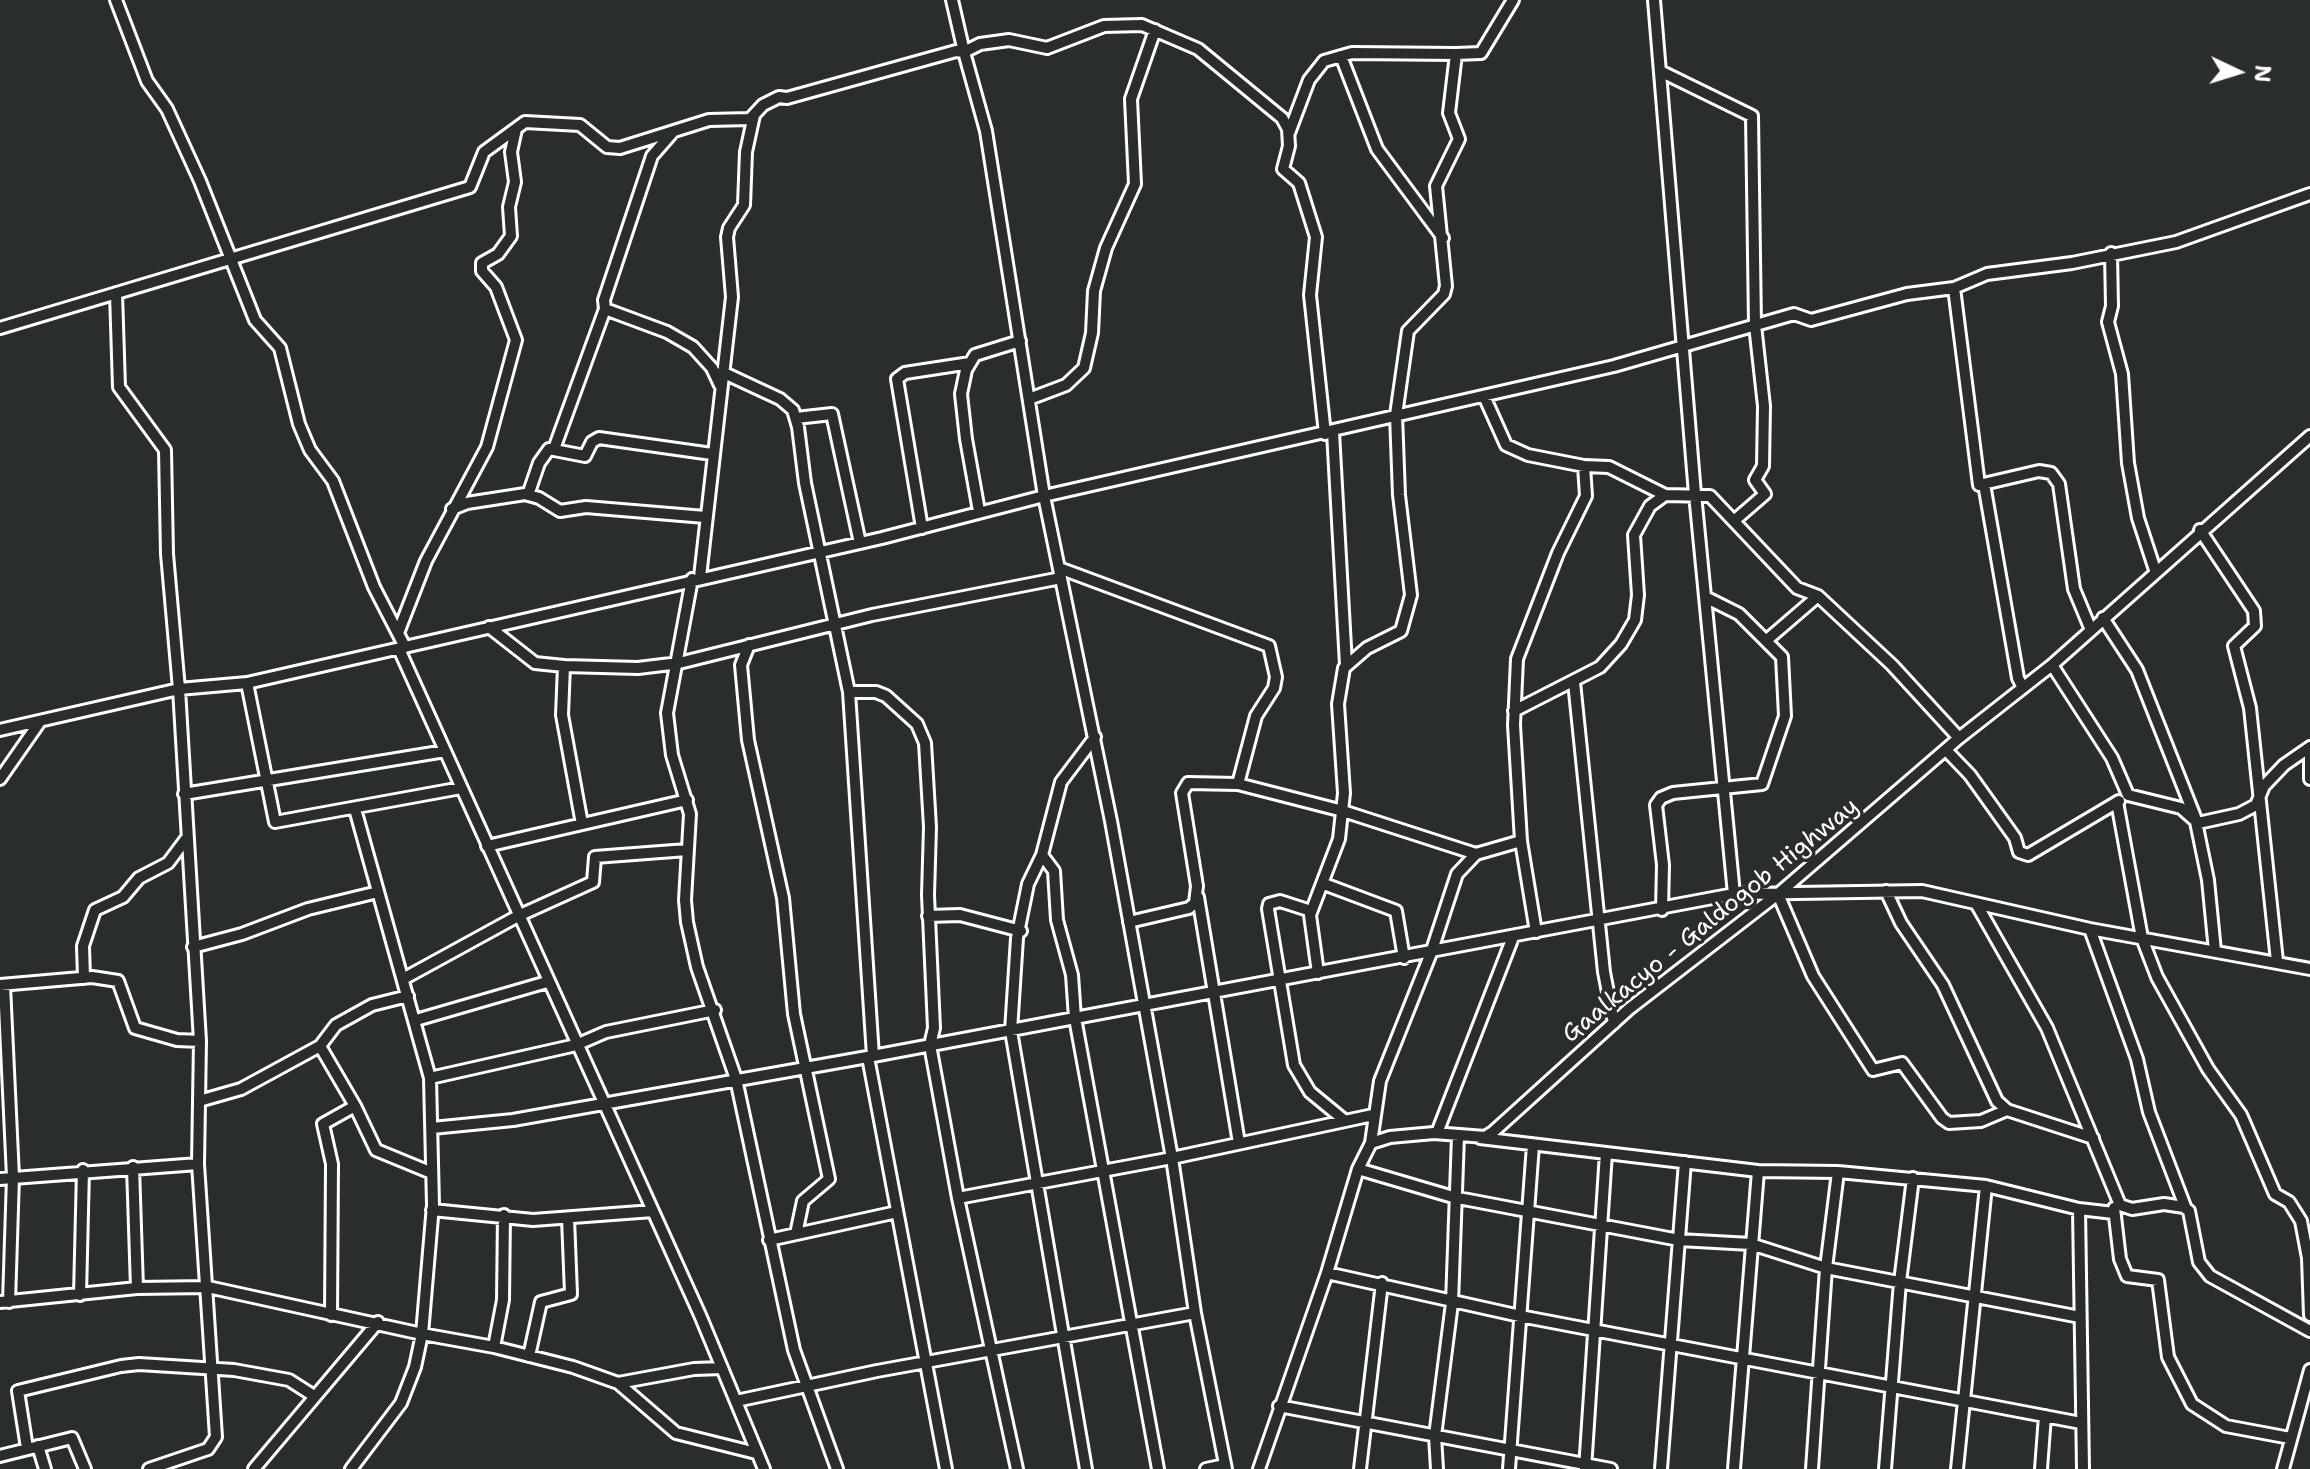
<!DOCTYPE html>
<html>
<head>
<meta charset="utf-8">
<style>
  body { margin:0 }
  #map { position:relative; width:2310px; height:1469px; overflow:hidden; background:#2a2d2e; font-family:"Shantell Sans",sans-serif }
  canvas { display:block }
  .north { position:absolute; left:2198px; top:32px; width:80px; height:80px; -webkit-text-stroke:6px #2a2d2e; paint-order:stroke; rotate:94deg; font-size:22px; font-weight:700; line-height:32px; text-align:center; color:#fff }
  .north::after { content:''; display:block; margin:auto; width:28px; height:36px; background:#fff; clip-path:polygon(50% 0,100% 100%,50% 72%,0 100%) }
</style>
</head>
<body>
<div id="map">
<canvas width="2310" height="1469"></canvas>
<div class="north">N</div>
</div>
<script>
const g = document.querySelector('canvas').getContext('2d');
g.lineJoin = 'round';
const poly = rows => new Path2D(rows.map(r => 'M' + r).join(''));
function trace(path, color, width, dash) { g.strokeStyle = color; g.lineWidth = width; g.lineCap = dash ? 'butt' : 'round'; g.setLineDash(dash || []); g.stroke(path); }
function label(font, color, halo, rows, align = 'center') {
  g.font = font + ' "Shantell Sans",sans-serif'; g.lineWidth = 7; g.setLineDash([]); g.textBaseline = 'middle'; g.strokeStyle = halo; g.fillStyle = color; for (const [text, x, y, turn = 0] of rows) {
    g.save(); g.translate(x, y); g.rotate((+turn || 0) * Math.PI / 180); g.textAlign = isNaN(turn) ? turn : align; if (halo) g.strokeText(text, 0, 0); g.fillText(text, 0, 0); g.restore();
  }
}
const minor = poly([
  [116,0,147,81,167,109,200,181,255,320,280,348,299,424,310,450,333,481,374,587,405,647],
  [952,0,964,52,980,44,1009,40,1047,48,1104,26,1142,25,1198,49,1282,118,1288,129,1289,146,1283,169,1299,183,1316,237,1310,295,1325,434],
  [1654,0,1695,494,1734,894],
  [1341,56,1377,149,1443,238],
  [1660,71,1752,116,1755,325,1764,406,1763,466,1755,480,1765,494,1735,520],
  [673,132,652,156,604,300,605,309,667,332,693,347,712,368,720,385],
  [1289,133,1309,80,1324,61,1352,53,1456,54],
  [2111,253,2112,306,2108,322,2122,374,2128,463,2138,518,2155,570],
  [1954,288,1979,485,2039,471,2051,473,2059,484,2074,589,2091,630],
  [116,293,119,387,165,450,167,554,179,689,200,1041,198,1164,216,1437,208,1449,149,1469],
  [0,328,470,187,484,152,525,122,580,125,607,147,620,148,709,120,750,119,763,105,779,97,787,98,956,51,964,52,986,131,1044,496,1111,821,1172,1158,1195,1313,1226,1469],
  [722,372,780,399,793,410,798,427,805,483,849,692,873,1056],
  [1484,396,1506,445,1528,455,1584,466,1609,467,1665,495,1710,496,1797,588,1818,596,1892,665,1959,738],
  [1029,399,1066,385,1084,368,1092,333,1094,291,1106,248,1135,184,1131,99,1155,30],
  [796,418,832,414,860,543],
  [1333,432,1346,665],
  [554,449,605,309],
  [1984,484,2018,678,2023,688],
  [528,495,539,463,549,449,585,456,592,442,599,438,712,454],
  [452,509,467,503,525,494,539,498,560,511,586,507,705,517],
  [979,511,966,439,961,394,966,370,975,355,1020,341],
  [922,528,897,379,905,373,970,363],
  [2200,530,2254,611,2255,626,2234,646,2250,708,2277,961],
  [1059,568,1269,646,1276,677,1274,688,1256,716,1238,784],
  [700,577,732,297,727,237,729,228,744,205,746,152,754,115],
  [692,579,667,713,672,755,690,814,685,900,687,922,697,967,736,1079,794,1350,837,1469],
  [2103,618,2137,670,2195,817,2208,880,2215,951],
  [489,627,535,663,564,666],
  [398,633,426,561,487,447,516,340,496,287,482,271,482,263,498,254,511,236,509,207,515,182,511,152,516,129],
  [1768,639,1818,596],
  [749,645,741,665,748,740,783,898,794,1014,829,1179,803,1201,796,1234],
  [399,649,700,1315,764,1469],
  [2052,665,2112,758,2128,795,2181,808,2198,823,2239,814,2256,805,2264,786,2284,765,2310,747],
  [1574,682,1604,972,1614,1023],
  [247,683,275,822,461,788],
  [849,692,876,692,886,696,917,724,925,743,930,827,928,895,934,1028,930,1045,958,1198,1017,1469],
  [1514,711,1600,667,1621,644,1635,620,1638,595,1634,535,1650,506,1665,495],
  [0,730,179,689,247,683,882,538,1044,496,1614,366,1794,314,1811,320,1907,294,1954,288,1987,274,2072,263,2176,242,2310,194],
  [1946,750,1970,775,2015,838,2019,852,2028,855,2119,801],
  [2310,750,2310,779],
  [0,779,39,723],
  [184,794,445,751],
  [2117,802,2142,938,2157,977,2208,1069,2241,1115,2275,1194,2289,1202,2301,1221,2308,1258,2310,1315],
  [582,824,562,715,564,666,638,668,679,663,872,615,1061,578],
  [1521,841,1536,932],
  [487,846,687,800],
  [1042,855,1054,871,1057,920,1072,975,1075,1018,1158,1469],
  [1324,884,1396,911,1404,958],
  [1886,891,1901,923,1943,985,1997,1101,2007,1110,2093,1138],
  [1778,894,1813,976,1873,1070,1902,1063,1942,1118,1949,1123,1981,1121,2007,1110],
  [1198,897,1239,1143],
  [1977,905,2047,1028,2120,1205,2132,1209,2164,1204,2184,1207,2189,1211,2199,1262,2210,1276,2310,1331],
  [1662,910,1663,865,1656,805,1661,798,1673,793,1762,784,1785,716,1782,657,1739,614,1705,597],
  [1311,911,1280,901,1269,904,1268,909,1294,1065,1310,1092,1344,1120],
  [928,916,960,915,1021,931],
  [1129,922,1189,908,1195,903,1197,886,1182,793,1188,783,1238,784,1343,811,1476,854],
  [2090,929,2137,1059,2149,1112,2186,1209],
  [193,947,242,934,308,909,378,892],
  [1318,973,1310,915,1339,839,1344,793,1338,704,1344,668,1367,648,1401,631,1411,595,1399,495,1396,415,1408,331,1444,294,1446,286,1436,186,1459,139,1449,113,1456,54,1481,53,1513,0],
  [84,978,83,946,95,910,123,897,139,878,168,863,186,839],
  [403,979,518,916,593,882,595,857,687,850],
  [0,985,92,977,118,981,135,1028,177,1040,200,1041],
  [4,985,13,1177,9,1302],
  [416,1020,547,982],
  [320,1046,355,1106],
  [868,1057,946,1469],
  [430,1078,576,1045,606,1032,715,1010],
  [199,1101,241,1089,320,1046,336,1025,372,1005,408,996],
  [432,1128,513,1120,873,1056,1734,894,1922,891,2090,929,2310,969],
  [1437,1133,1513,937],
  [1480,1138,1758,1171,1838,1172,1986,1186,2079,1209,2114,1213],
  [1371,1143,1380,1081,1431,953,1457,874,1476,854,1521,841,1514,725,1517,659,1558,553,1586,496,1584,466],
  [133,1167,137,1288],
  [1358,1169,1453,1197,1679,1240,1751,1244,1826,1268,2080,1317],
  [0,1179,198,1164],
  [958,1198,1172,1158,1373,1115],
  [2114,1208,2120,1259,2127,1276,2158,1280,2168,1357,2192,1404,2226,1426,2290,1438],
  [2079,1209,2083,1469],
  [432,1210,533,1220,653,1211],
  [769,1240,897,1212],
  [1327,1273,1520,1316,2081,1423],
  [80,1295,83,1170],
  [0,1302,137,1288,208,1287,422,1334,494,1347,573,1367,618,1383,676,1433,756,1453],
  [331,1315,332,1164,323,1124,355,1106,376,1150,432,1173],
  [494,1347,503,1300,504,1215],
  [529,1356,541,1302,571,1294,568,1218],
  [618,1383,694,1369,722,1368],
  [736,1401,877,1371,1195,1313],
  [1279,1406,1611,1469],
  [38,1446,45,1469],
  [27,1448,18,1391,121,1366,139,1364,234,1370,289,1380,314,1396],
  [0,1456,72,1438,85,1469],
  [254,1469,378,1322],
  [351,1469,401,1403,415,1367,422,1334,433,1205,430,1078,355,809],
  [1086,1469,1011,1031,1017,938,1028,884,1042,855,1061,782,1095,737],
  [1206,1469,1225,1465],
  [1259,1469,1327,1273,1358,1169,1371,1143,1390,1137,1434,1133,1485,1137,1493,1132,1629,1009,1778,894,1959,738,2052,665,2310,436],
  [1360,1469,1382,1283],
  [1437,1469,1435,1436,1452,1303,1458,1136],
  [1509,1469,1533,1145],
  [1585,1469,1606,1153],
  [1661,1469,1685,1162],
  [1734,1469,1758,1171],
  [1812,1469,1826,1268,1838,1172],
  [1885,1469,1900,1282,1913,1178],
  [1957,1469,1986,1186],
  [2041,1469,2045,1416],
  [2283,1469,2310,1370]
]);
const streetNames = [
  ["Gaalkacyo - Galdogob Highway",1711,921,-39]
];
trace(minor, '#fff', 16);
trace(minor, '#2a2d2e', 10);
label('24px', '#fff', '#2a2d2e', streetNames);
</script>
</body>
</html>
